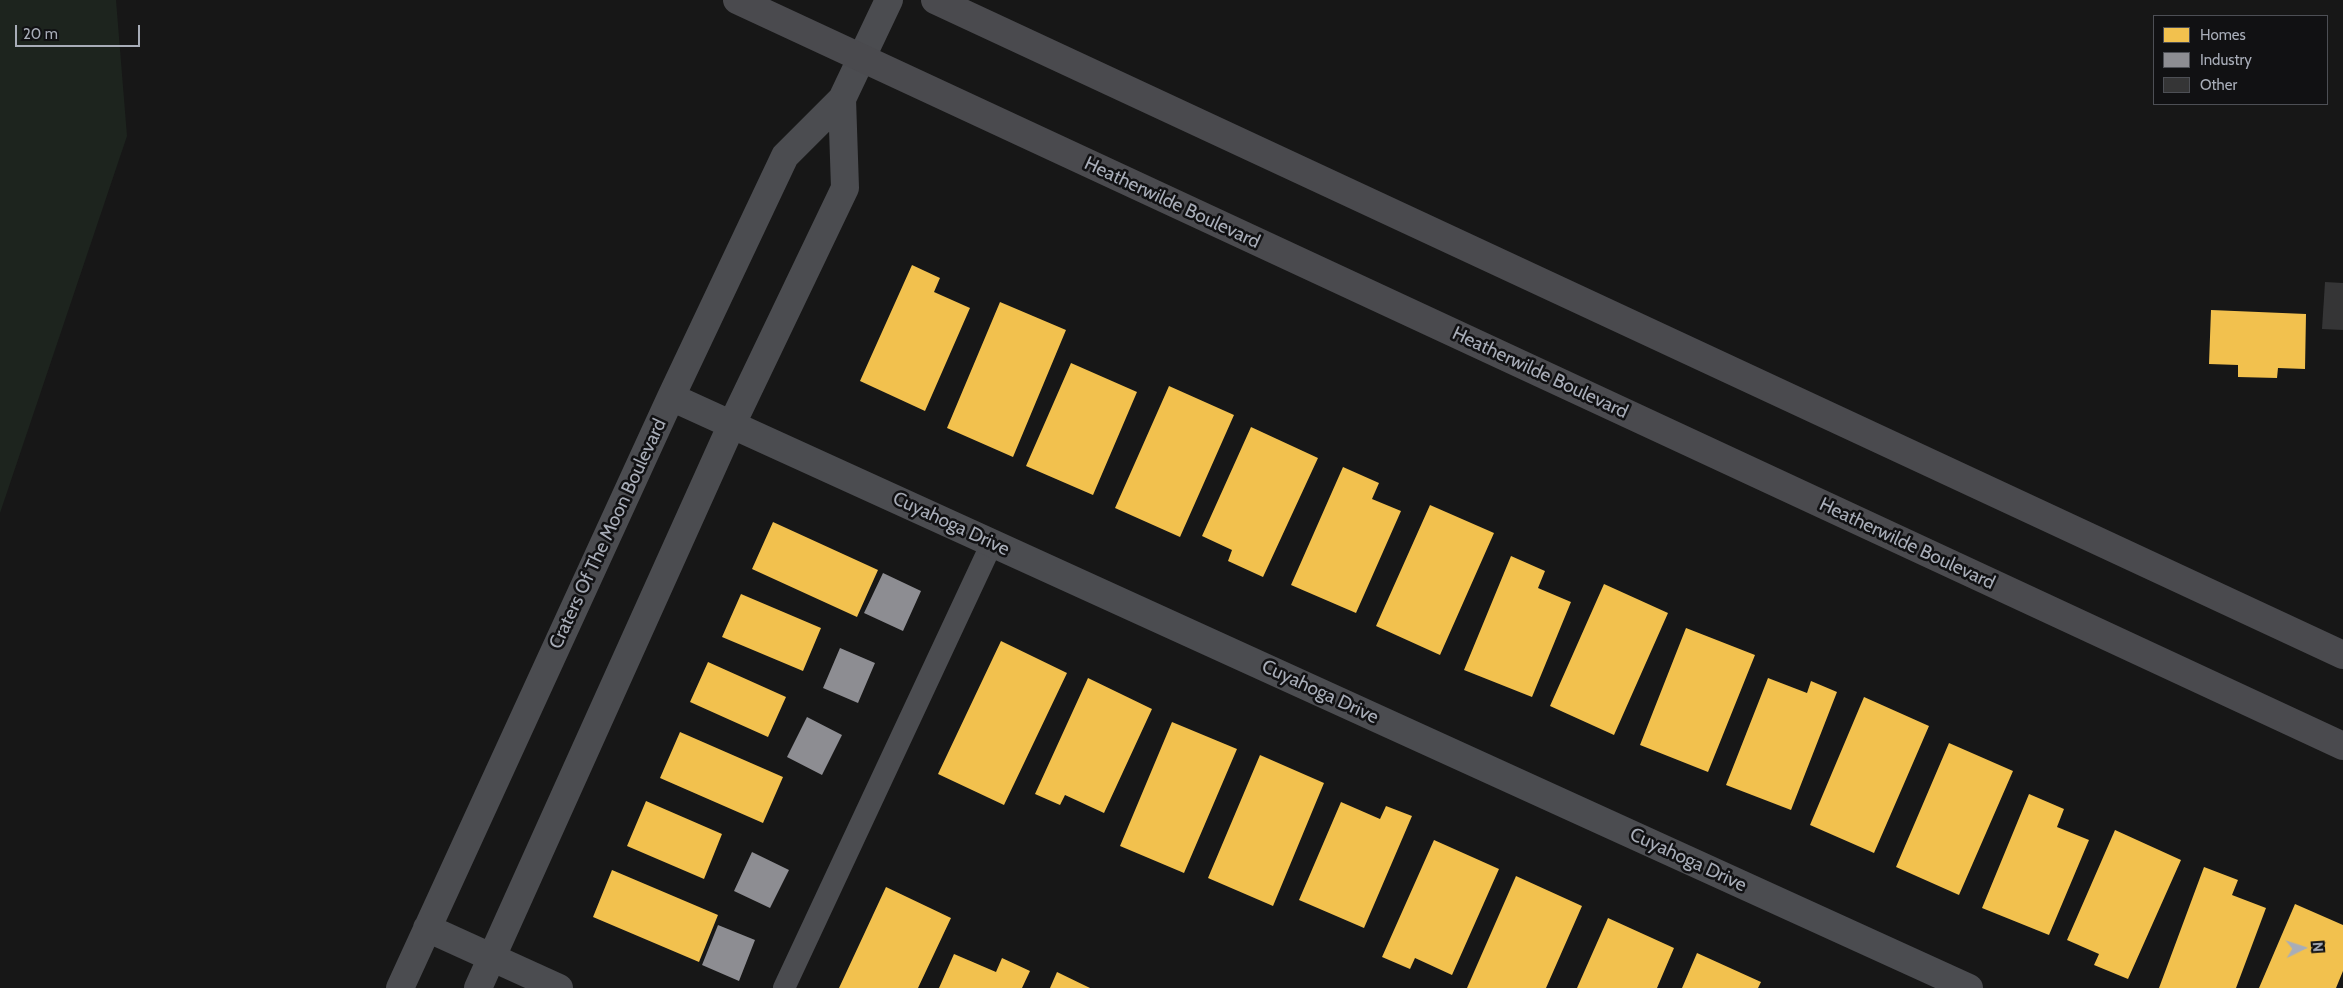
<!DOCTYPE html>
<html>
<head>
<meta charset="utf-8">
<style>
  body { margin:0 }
  #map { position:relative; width:2343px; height:988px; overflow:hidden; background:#171717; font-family:Cabin,sans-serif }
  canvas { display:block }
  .legend { position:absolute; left:2153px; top:15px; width:175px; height:90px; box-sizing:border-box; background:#111113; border:1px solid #4d4f55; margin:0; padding:6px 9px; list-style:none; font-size:15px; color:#a8adb8 }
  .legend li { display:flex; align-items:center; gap:10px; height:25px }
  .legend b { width:25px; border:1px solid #4d4f55 }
  .north { position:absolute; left:2278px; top:923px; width:50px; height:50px; -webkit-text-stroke:4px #111113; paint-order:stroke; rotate:86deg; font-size:14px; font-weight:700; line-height:20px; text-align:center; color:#a8adb8 }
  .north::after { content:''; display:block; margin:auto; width:18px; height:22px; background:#a8adb8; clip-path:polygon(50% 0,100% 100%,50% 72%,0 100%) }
  .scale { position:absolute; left:15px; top:25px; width:125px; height:22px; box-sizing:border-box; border:2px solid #a8adb8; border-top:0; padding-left:6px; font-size:15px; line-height:18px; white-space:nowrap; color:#a8adb8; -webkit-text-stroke:4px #111113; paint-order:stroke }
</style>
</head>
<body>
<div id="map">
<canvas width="2343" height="988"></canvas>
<ul class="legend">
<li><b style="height:14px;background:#f2c14e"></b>Homes</li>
<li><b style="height:14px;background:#8d8d92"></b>Industry</li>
<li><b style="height:14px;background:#353536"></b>Other</li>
</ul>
<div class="north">N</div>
<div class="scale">20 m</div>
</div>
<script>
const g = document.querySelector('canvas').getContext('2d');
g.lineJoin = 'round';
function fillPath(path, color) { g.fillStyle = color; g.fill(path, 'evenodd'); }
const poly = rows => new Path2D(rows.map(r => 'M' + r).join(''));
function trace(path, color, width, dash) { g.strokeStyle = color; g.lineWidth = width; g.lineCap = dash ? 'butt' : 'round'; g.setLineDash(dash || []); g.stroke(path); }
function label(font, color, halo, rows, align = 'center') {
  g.font = font + ' Cabin,sans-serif'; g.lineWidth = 5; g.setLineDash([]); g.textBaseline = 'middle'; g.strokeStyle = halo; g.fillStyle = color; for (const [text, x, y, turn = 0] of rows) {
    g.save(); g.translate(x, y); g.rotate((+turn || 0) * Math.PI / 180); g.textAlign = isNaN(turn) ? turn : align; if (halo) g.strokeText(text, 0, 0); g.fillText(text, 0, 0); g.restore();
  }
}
const green = poly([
  [0,0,116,0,127,136,0,513]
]);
const homes = poly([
  [912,265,940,278,934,292,970,308,925,411,860,381],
  [1000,302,1066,330,1013,457,947,428],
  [2211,310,2306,314,2305,369,2278,368,2277,378,2238,377,2238,365,2209,364],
  [1071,363,1137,392,1093,495,1026,466],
  [1169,386,1234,415,1180,537,1115,508],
  [1251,427,1318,458,1263,577,1228,561,1232,550,1202,536],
  [1343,467,1379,483,1372,499,1401,511,1356,613,1291,585],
  [1430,505,1494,533,1440,655,1376,626],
  [773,522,878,570,857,617,752,569],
  [1511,556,1545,571,1538,588,1571,602,1532,697,1464,670],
  [1604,584,1668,613,1614,735,1550,706],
  [741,594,821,628,803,671,722,637],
  [1686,628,1755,655,1708,772,1640,745],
  [1001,641,1067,673,1004,805,938,774],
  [708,662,786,697,768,737,690,702],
  [1088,678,1152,709,1104,813,1065,795,1060,805,1035,794],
  [1768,678,1807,693,1811,681,1837,692,1791,810,1726,785],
  [1864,697,1929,726,1874,853,1810,825],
  [1172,722,1237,749,1184,873,1120,846],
  [680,732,783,777,763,823,660,778],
  [1949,743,2013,771,1959,895,1896,867],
  [1260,755,1324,783,1273,906,1208,878],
  [2029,794,2064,809,2057,827,2089,840,2049,935,1982,908],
  [646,801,722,834,704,879,627,846],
  [1341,802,1380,819,1386,806,1412,816,1364,928,1299,900],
  [2115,830,2181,860,2128,979,2094,965,2099,954,2067,940],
  [1434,840,1499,869,1452,975,1415,958,1410,969,1382,957],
  [2204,867,2238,880,2232,895,2266,908,2236,988,2159,988],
  [612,870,718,915,699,962,593,917],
  [1516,876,1582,906,1546,988,1467,988],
  [886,887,951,918,918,988,839,988],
  [2295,904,2343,925,2343,971,2336,988,2259,988],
  [1608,918,1674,948,1657,988,1577,988],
  [1697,953,1761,982,1758,988,1682,988],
  [954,954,996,972,1002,958,1030,971,1022,988,939,988],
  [1057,972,1090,988,1050,988]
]);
const industry = poly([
  [883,573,921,591,903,631,864,613],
  [840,648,875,663,858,703,823,688],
  [807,717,842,735,822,775,787,757],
  [752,852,789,870,770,908,734,891],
  [718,925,755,940,739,981,702,965]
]);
const building = poly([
  [2325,282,2343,283,2343,330,2322,329]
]);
const lane = poly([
  [784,988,992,543]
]);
const street = poly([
  [671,397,1969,988],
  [427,928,559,988],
  [400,988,671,397,785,156,842,99,889,0],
  [478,988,732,424,845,188,842,99]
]);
const secondary = poly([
  [737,0,2343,746],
  [935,0,2343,655]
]);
const streetNames = [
  ["Heatherwilde Boulevard",1172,203,25],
  ["Heatherwilde Boulevard",1540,373,25],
  ["Cuyahoga Drive",951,524,25],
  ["Craters Of The Moon Boulevard",608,534,-65],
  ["Heatherwilde Boulevard",1907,544,25],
  ["Cuyahoga Drive",1320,692,25],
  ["Cuyahoga Drive",1688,860,25]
];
fillPath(green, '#1d241e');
fillPath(homes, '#f2c14e');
fillPath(industry, '#8d8d92');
fillPath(building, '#353536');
trace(lane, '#4b4c50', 22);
trace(street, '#4b4c50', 28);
trace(secondary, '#4a4a4e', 28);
label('19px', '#a8adb8', '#111113', streetNames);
</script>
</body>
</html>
